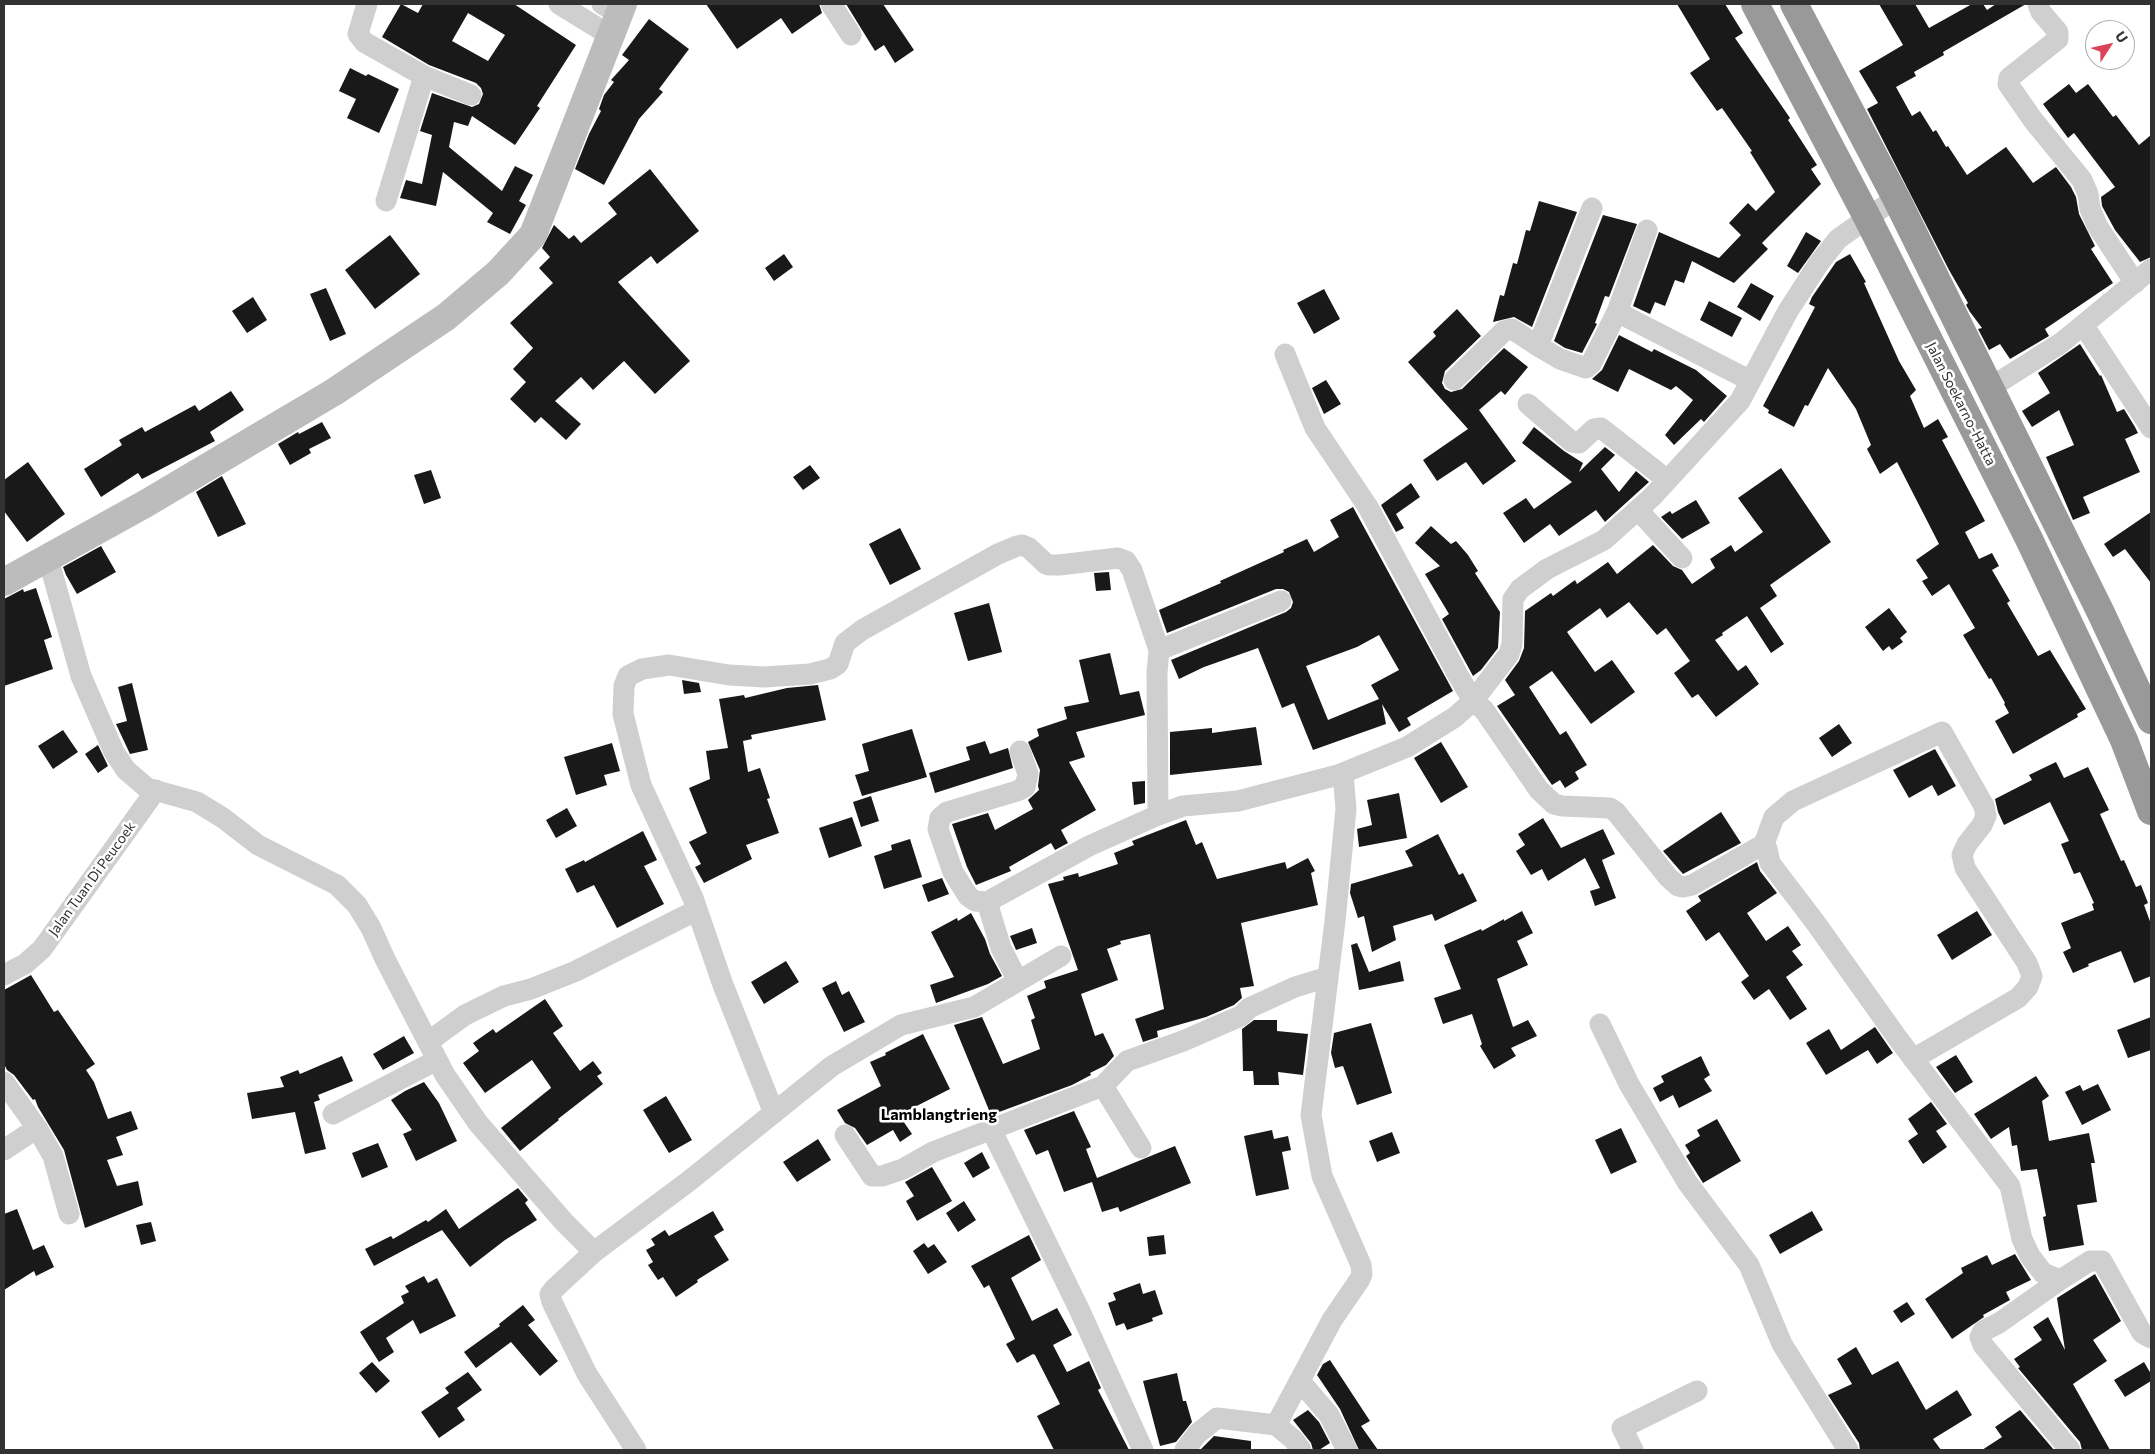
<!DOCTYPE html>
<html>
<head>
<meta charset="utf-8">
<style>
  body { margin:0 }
  #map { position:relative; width:2155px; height:1454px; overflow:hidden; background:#fff; font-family:Commissioner,sans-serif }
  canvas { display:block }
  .frame { position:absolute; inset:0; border:5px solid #323232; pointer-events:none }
  .north { position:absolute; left:2085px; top:20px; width:50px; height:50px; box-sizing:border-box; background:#fff; border:1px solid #adadad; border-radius:50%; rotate:55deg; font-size:14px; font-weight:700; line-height:20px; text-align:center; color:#323232 }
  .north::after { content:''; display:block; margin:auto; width:18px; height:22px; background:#da4356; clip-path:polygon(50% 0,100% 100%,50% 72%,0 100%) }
</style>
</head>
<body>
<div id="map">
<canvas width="2155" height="1454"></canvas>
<div class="frame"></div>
<div class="north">U</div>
</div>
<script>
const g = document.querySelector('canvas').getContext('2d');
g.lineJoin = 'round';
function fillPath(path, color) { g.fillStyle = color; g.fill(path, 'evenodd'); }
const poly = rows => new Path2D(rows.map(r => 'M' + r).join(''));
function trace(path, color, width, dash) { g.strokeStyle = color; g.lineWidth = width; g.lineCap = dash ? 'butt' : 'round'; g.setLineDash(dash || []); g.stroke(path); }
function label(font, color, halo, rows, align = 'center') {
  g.font = font + ' Commissioner,sans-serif'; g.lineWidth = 5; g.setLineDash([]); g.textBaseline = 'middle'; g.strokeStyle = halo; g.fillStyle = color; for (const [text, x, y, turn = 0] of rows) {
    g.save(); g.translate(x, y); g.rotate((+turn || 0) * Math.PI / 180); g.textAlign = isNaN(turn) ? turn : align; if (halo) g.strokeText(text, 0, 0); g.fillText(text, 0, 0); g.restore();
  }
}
const building = poly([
  [401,4,418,13,423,4,514,4,576,45,537,106,540,108,515,145,472,116,468,126,454,122,449,147,502,191,515,166,533,175,519,201,526,205,510,234,487,222,493,213,443,172,436,206,400,198,406,180,422,184,432,135,420,131,432,93,472,107,479,104,483,94,481,88,476,83,429,65,382,37],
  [468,13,505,35,488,61,452,41],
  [706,4,819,4,822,13,792,34,781,18,737,49],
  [846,4,883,4,914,50,895,63,884,45,875,51],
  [1677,4,1725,4,1743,33,1735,38,1790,118,1788,120,1817,165,1811,169,1821,184,1762,243,1768,249,1734,283,1692,261,1684,283,1675,280,1665,306,1655,302,1650,314,1633,306,1659,232,1719,258,1741,235,1729,223,1748,203,1756,211,1775,192,1750,152,1752,151,1722,108,1717,111,1690,73,1710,59],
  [1879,4,1915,4,1929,28,1972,4,1983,4,1987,10,1996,4,2026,4,1943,52,1944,55,1914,72,1916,76,1896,87,1912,116,1920,111,1933,132,1936,130,1946,147,1948,146,1967,175,2006,147,2033,183,2056,167,2071,187,2076,197,2079,214,2095,246,2091,249,2113,283,2045,329,2049,336,2010,359,2000,344,1989,350,1978,329,1982,328,1970,312,1966,305,1968,303,1949,270,1867,109,1878,103,1859,71,1903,45],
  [649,19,689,49,659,89,663,92,639,119,604,185,575,169,589,134,601,111,599,109,604,95,614,82,611,80,629,60,622,55],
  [350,68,366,76,368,74,399,89,379,133,347,118,356,99,339,91],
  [2069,84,2076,93,2088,84,2113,117,2116,115,2139,145,2151,135,2151,257,2140,262,2115,230,2102,206,2101,197,2115,187,2074,133,2068,138,2043,104],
  [650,169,699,231,657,264,651,256,618,282,690,361,655,394,624,361,593,390,581,377,555,401,581,424,566,440,541,417,535,423,510,399,526,382,513,369,533,348,510,323,553,283,539,268,550,257,542,248,554,225,569,239,574,235,581,243,617,214,608,203],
  [1539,201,1577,212,1532,327,1514,317,1493,322,1500,295,1504,296,1513,263,1517,264,1526,230,1530,231],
  [1603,215,1637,224,1609,297,1605,296,1595,323,1597,324,1582,353,1565,348,1554,341],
  [1806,232,1821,241,1798,273,1787,266],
  [390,235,420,274,375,309,345,270],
  [784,254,793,267,774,281,765,268],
  [1850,254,1866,282,1864,283,1899,361,1916,390,1910,396,1924,428,1938,419,1948,437,1942,440,1985,521,1965,532,1979,559,1992,553,1999,566,1992,570,2010,601,2007,603,2038,656,2050,650,2086,709,2077,714,2078,717,2013,754,1995,721,2009,713,2004,704,2005,703,1991,678,1989,679,1963,635,1975,628,1949,584,1932,596,1922,581,1928,578,1916,560,1939,544,1897,462,1880,474,1867,449,1871,445,1856,409,1828,368,1808,406,1805,405,1794,427,1768,413,1769,410,1763,406,1815,307,1809,304,1812,297,1836,262],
  [1751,283,1774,296,1760,321,1737,307],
  [326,288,346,334,330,341,310,294],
  [1324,289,1340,319,1314,334,1297,303],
  [253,297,267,320,247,333,232,311],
  [1709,301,1742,318,1732,337,1700,320],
  [1457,309,1481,336,1445,371,1442,383,1445,389,1451,392,1462,389,1504,348,1528,367,1505,395,1501,391,1479,410,1516,461,1483,485,1466,462,1437,481,1423,460,1468,429,1408,362,1436,336,1433,332],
  [1619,335,1652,352,1654,349,1696,370,1727,396,1704,422,1701,419,1674,445,1665,435,1693,400,1676,386,1671,390,1629,369,1618,392,1592,379,1602,370],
  [2080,344,2100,376,2101,375,2117,412,2124,409,2135,427,2138,433,2125,439,2140,472,2083,497,2090,513,2073,520,2046,457,2074,445,2059,410,2032,427,2022,411,2050,393,2038,373],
  [1326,380,1341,404,1324,414,1312,388],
  [231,391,244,410,210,432,215,441,142,479,138,473,101,497,84,469,122,445,119,440,142,427,145,432,195,405,199,411],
  [322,422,331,438,309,449,311,453,290,465,278,444,298,432,299,434],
  [1534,427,1564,451,1583,463,1579,472,1605,447,1615,455,1601,469,1619,492,1636,471,1649,482,1605,522,1596,510,1559,536,1550,524,1524,543,1503,513,1526,498,1534,509,1572,482,1522,443],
  [28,462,65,514,27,542,4,511,4,480],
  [810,465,820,478,803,490,793,477],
  [1781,468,1831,542,1770,585,1777,596,1760,608,1784,644,1771,653,1747,616,1722,633,1723,635,1715,640,1738,671,1746,665,1759,684,1716,717,1698,694,1692,698,1674,673,1690,661,1666,628,1657,635,1629,602,1607,618,1600,608,1567,632,1595,672,1612,660,1635,692,1591,724,1552,671,1529,687,1560,735,1566,731,1587,765,1575,772,1579,779,1565,788,1560,780,1552,785,1497,706,1515,695,1505,680,1519,661,1524,648,1525,611,1551,593,1553,596,1575,580,1577,584,1608,562,1617,574,1653,545,1673,566,1682,570,1692,584,1715,568,1710,559,1731,545,1735,552,1763,532,1738,498],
  [431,470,441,498,424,504,414,475],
  [222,476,246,524,218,537,196,492],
  [1411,483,1420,497,1396,514,1404,528,1396,532,1381,505],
  [1696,500,1710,523,1682,539,1661,517,1670,511,1672,514],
  [1353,507,1453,691,1407,718,1411,725,1399,732,1382,704,1386,724,1313,750,1294,703,1282,708,1258,648,1204,667,1179,679,1171,660,1286,612,1291,608,1293,602,1289,592,1283,589,1276,589,1167,633,1159,610,1221,583,1220,581,1284,552,1283,550,1307,539,1314,552,1339,537,1330,520],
  [1379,635,1399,670,1371,685,1379,699,1328,720,1306,666,1357,647],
  [2151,512,2151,583,2125,549,2113,557,2104,544],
  [1431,526,1451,544,1456,541,1468,555,1478,571,1475,573,1500,612,1498,648,1481,670,1473,676,1442,619,1449,614,1425,574,1440,566,1415,543],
  [900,528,921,569,890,585,869,544],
  [101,546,116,572,77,594,66,575,63,567],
  [1109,572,1111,590,1096,591,1094,573],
  [36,588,52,637,44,640,53,669,4,686,4,599,23,589,24,592],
  [989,603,1002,652,968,661,954,613],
  [1889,608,1907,632,1900,638,1903,642,1892,650,1889,646,1883,651,1865,627],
  [1110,653,1120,695,1139,691,1145,715,1076,732,1085,757,1069,762,1096,810,1061,830,1068,843,1055,850,1051,843,1009,867,1011,871,976,885,967,867,952,824,988,813,995,830,1033,809,1028,800,1039,790,1038,786,1040,770,1028,742,1039,736,1037,729,1067,719,1064,707,1089,702,1079,660],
  [682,680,699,683,701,692,684,694],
  [132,683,148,750,130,754,116,724,127,721,118,687],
  [818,685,826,720,751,735,752,739,743,741,748,772,760,768,770,798,767,799,779,833,746,845,752,859,704,883,695,867,701,864,689,842,707,833,689,788,710,779,706,751,728,748,719,699,744,695,745,698,787,688],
  [1839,724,1852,743,1832,757,1819,738],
  [1256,727,1262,765,1170,775,1170,732,1212,728,1212,733],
  [912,729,927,777,862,796,855,775,869,771,862,744],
  [63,730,78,752,53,769,38,746],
  [985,741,990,754,1008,748,1013,768,935,793,929,773,970,760,966,747],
  [1441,742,1468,787,1441,803,1414,758],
  [612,743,620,771,604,775,607,785,576,795,564,757],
  [98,745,108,766,98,773,85,754],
  [1935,749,1956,786,1938,796,1932,785,1909,798,1893,770],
  [2056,762,2064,778,2088,767,2109,810,2100,814,2121,861,2124,860,2136,887,2141,885,2148,903,2144,905,2151,924,2151,976,2134,983,2121,951,2088,964,2089,966,2073,973,2063,952,2071,948,2061,923,2094,910,2092,904,2094,903,2080,872,2074,874,2061,844,2069,841,2050,802,2004,825,1998,812,1995,799,2032,780,2029,775],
  [1145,781,1145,803,1134,805,1132,782],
  [1399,793,1407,838,1359,847,1357,829,1372,825,1367,800],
  [871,796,879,821,861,827,853,802],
  [567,808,577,826,556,838,546,820],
  [1721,812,1741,843,1683,874,1663,851],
  [852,817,862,846,829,858,819,828],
  [1543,818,1561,848,1603,829,1615,854,1602,860,1616,898,1595,906,1590,891,1600,888,1585,858,1548,881,1542,869,1531,875,1516,851,1525,845,1518,834],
  [1186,820,1196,845,1202,842,1217,879,1285,862,1287,869,1308,858,1315,871,1311,873,1318,905,1241,923,1254,986,1240,988,1242,998,1234,1005,1206,1017,1157,1031,1158,1037,1143,1042,1135,1019,1164,1009,1150,934,1120,941,1121,944,1107,949,1118,980,1081,994,1095,1036,1103,1033,1114,1056,1106,1065,1090,1073,1091,1075,1072,1085,991,1115,954,1025,982,1017,1003,1064,1040,1049,1031,1020,1035,1018,1027,996,1046,988,1044,981,1078,970,1048,884,1064,880,1063,877,1078,873,1079,877,1118,864,1114,853,1134,845,1132,841],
  [643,831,657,860,644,866,664,904,617,928,594,885,577,893,565,869,584,860,585,862],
  [1438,834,1459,875,1463,873,1477,901,1435,921,1432,914,1393,926,1396,940,1372,952,1364,916,1358,918,1350,893,1351,884,1413,866,1405,851],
  [910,839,922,877,884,889,874,856,892,850,891,845],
  [1757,862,1760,871,1777,893,1747,913,1766,941,1788,926,1801,945,1792,951,1803,965,1786,977,1807,1009,1790,1020,1769,989,1754,1000,1741,982,1749,976,1719,932,1706,941,1686,911,1701,901,1698,896],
  [942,878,949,894,928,902,922,885],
  [1522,911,1533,933,1517,941,1528,965,1497,979,1513,1027,1528,1020,1537,1036,1511,1048,1516,1056,1494,1069,1480,1046,1482,1044,1472,1014,1443,1024,1434,998,1461,989,1444,945,1481,929,1482,931,1504,919,1504,921],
  [1977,911,1992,935,1952,960,1937,935],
  [971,913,985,939,990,954,1002,976,988,984,936,1003,930,985,954,977,931,932,957,918,958,921],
  [1032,928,1037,943,1016,950,1010,936],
  [1357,943,1369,972,1400,961,1404,981,1359,990,1351,945],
  [786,961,799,982,764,1004,751,982],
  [31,975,54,1012,58,1010,95,1064,86,1070,94,1082,108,1119,131,1111,138,1129,116,1137,123,1155,107,1160,117,1186,138,1181,143,1205,85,1228,64,1150,38,1107,35,1099,33,1100,14,1075,7,1070,4,1064,4,990],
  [836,981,842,995,849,991,865,1022,844,1032,822,988],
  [545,999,563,1026,553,1033,580,1071,593,1061,602,1073,597,1076,603,1084,558,1119,559,1120,520,1151,501,1128,551,1088,550,1086,532,1060,485,1093,463,1063,479,1051,473,1043,493,1029,496,1033],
  [2151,1017,2151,1050,2128,1058,2117,1030],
  [1254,1020,1277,1020,1277,1031,1308,1034,1303,1075,1278,1072,1279,1085,1254,1085,1253,1071,1243,1071,1242,1029],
  [1371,1023,1392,1093,1357,1105,1343,1066,1335,1068,1331,1053,1334,1033],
  [1875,1027,1893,1053,1877,1064,1868,1050,1826,1075,1806,1043,1829,1029,1841,1050],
  [923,1034,950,1089,899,1115,912,1134,900,1142,893,1130,867,1145,855,1128,845,1123,837,1110,881,1086,870,1062,886,1055,885,1053],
  [404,1036,414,1053,383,1070,373,1054],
  [1956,1055,1973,1082,1955,1093,1936,1067],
  [342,1056,353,1081,318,1095,320,1100,314,1102,326,1149,305,1154,295,1112,252,1119,247,1093,284,1087,280,1077,298,1070,300,1074],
  [1701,1056,1710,1075,1704,1079,1712,1091,1679,1108,1673,1095,1660,1102,1653,1088,1664,1082,1661,1076],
  [2036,1076,2049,1096,2042,1101,2049,1141,2089,1133,2095,1163,2091,1163,2097,1202,2077,1205,2084,1245,2049,1251,2043,1217,2046,1216,2037,1169,2021,1171,2017,1145,2012,1146,2009,1127,1991,1139,1974,1114],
  [424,1082,439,1103,457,1141,416,1161,403,1134,412,1130,391,1100,405,1091],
  [2098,1084,2111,1110,2082,1125,2065,1092,2080,1085,2083,1091],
  [666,1096,692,1140,669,1153,643,1110],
  [1931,1102,1947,1124,1936,1131,1947,1147,1923,1164,1908,1141,1918,1134,1908,1119],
  [1074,1111,1091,1147,1086,1149,1097,1178,1175,1146,1191,1183,1120,1212,1118,1207,1102,1212,1092,1182,1064,1192,1048,1150,1036,1155,1024,1130],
  [1717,1119,1741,1161,1703,1183,1686,1156,1690,1153,1685,1145,1700,1136,1697,1130],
  [1621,1128,1637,1162,1611,1174,1595,1140],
  [1272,1130,1274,1139,1288,1136,1291,1150,1282,1152,1289,1189,1256,1196,1244,1136],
  [1392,1132,1400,1153,1377,1162,1369,1141],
  [818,1139,831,1160,797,1182,783,1162],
  [378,1143,388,1167,362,1178,352,1153],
  [982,1152,990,1168,973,1178,964,1163],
  [932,1167,952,1201,917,1221,906,1201,914,1196,905,1182],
  [518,1188,528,1200,525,1203,537,1220,505,1240,470,1267,442,1230,374,1266,365,1249,391,1236,393,1239,426,1220,428,1222,446,1209,459,1229],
  [964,1201,976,1220,958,1232,946,1213],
  [17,1209,33,1250,44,1245,54,1267,36,1276,34,1271,4,1290,4,1214],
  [713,1211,724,1230,714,1236,729,1260,697,1280,698,1282,676,1297,663,1277,658,1280,648,1265,653,1262,646,1250,655,1245,651,1239,665,1230,669,1236],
  [1812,1211,1823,1230,1780,1254,1769,1235],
  [151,1222,156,1241,141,1245,136,1225],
  [1029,1235,1041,1260,1011,1278,1032,1321,1057,1308,1072,1335,1053,1345,1067,1372,1089,1361,1101,1388,1098,1390,1129,1450,1054,1450,1037,1416,1060,1404,1035,1355,1033,1354,1017,1363,1006,1344,1015,1339,989,1285,984,1288,971,1266],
  [1164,1235,1166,1254,1149,1256,1147,1237],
  [924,1243,928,1248,934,1244,947,1262,928,1274,913,1251],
  [2015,1254,2031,1280,2006,1292,2010,1300,1983,1315,1984,1317,1952,1339,1925,1299,1963,1273,1961,1268,1987,1255,1992,1265],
  [2095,1274,2121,1321,2093,1340,2107,1361,2073,1384,2110,1450,2082,1450,2080,1442,2018,1368,2020,1367,2014,1359,2042,1340,2033,1327,2048,1317,2065,1350,2057,1298],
  [424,1276,428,1283,437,1278,456,1316,420,1334,413,1320,386,1338,394,1352,379,1362,360,1332,404,1303,401,1296,409,1292,405,1286],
  [1140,1283,1143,1294,1155,1290,1163,1314,1152,1318,1153,1321,1127,1330,1124,1323,1116,1326,1108,1303,1116,1300,1113,1293],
  [1907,1302,1915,1314,1901,1323,1893,1311],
  [523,1305,535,1320,528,1325,558,1361,540,1376,511,1342,476,1368,464,1352,500,1326,499,1324],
  [1856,1347,1872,1375,1898,1361,1926,1410,1957,1390,1972,1415,1933,1439,1941,1450,1860,1450,1859,1443,1828,1395,1852,1384,1837,1359],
  [1330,1360,1370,1421,1361,1426,1378,1450,1359,1450,1340,1409,1317,1375,1323,1364],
  [372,1362,390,1381,376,1393,359,1373],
  [2144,1362,2151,1374,2151,1381,2125,1397,2114,1380],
  [468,1372,482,1390,457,1408,465,1420,439,1438,421,1412,449,1393,445,1388],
  [1177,1373,1183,1401,1186,1401,1192,1422,1176,1442,1160,1446,1143,1381],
  [1308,1410,1319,1422,1330,1443,1319,1450,1313,1450,1311,1443,1293,1420],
  [2020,1410,2054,1450,1982,1450,2002,1437,1995,1427],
  [1214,1436,1251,1441,1251,1450,1200,1450]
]);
const street = poly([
  [367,4,358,34,364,42,424,76,471,95],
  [559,4,611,36],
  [602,4,619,14],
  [831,4,851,35],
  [2038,4,2041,12,2058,32,2058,39,2009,78,2008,84,2033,120,2082,180,2088,194,2090,209,2098,227,2135,283],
  [386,201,424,76],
  [1617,312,1751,381],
  [2084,326,2151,428],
  [1538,346,1560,359,1586,368,1591,364,1617,312,1647,230],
  [1285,354,1315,428,1368,507,1458,675,1473,701,1484,710,1539,790,1554,804,1562,806,1610,808,1616,812,1668,877,1678,886,1683,887,1692,885,1764,844,1767,849,1770,863,1815,922,1896,1036,2010,1186,2022,1239,2030,1256,2043,1273,2060,1280,2090,1261,2102,1261,2142,1333,2151,1338],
  [1454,380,1504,331,1512,329,1538,346,1592,208],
  [1988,389,2061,343,2151,269],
  [1528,404,1572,442,1579,443,1594,429,1601,428,1666,479],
  [1638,510,1682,558],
  [48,558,81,676,114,752,126,770,147,788,197,802,223,818,258,845,337,885,357,905,371,928,385,959,445,1075,478,1123,564,1222,594,1252,689,1181,832,1066,901,1025,974,1007,1061,956],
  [1158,815,1157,673,1159,650,1281,601],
  [1764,844,1774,817,1793,801,1942,732,1984,806,1986,816,1982,825,1967,844,1962,855,1965,868,2027,963,2032,976,2028,987,2018,998,1913,1059],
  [987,902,975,901,968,896,953,872,938,829,940,818,947,812,1017,791,1025,787,1028,774,1020,751],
  [4,975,25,964,42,949,156,790],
  [1018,981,1001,948,987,902,1089,846,1158,815,1183,806,1238,801,1338,775,1407,747,1455,717,1473,701,1509,654,1512,644,1513,599,1520,589,1547,569,1604,540,1653,496,1740,401,1788,311,1819,263,1838,239,1896,198],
  [1600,1024,1629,1084,1687,1182,1749,1265,1782,1344,1848,1450],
  [428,1042,465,1015,504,996,531,989,576,971,697,910],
  [4,1082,37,1128,53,1156,69,1214],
  [1103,1086,1141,1148],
  [774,1113,723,985,693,898,641,785,623,714,624,686,628,676,642,669,669,665,729,675,764,677,810,674,830,669,838,664,845,643,862,630,998,554,1017,546,1022,545,1029,548,1046,564,1049,565,1059,565,1118,558,1126,561,1132,570,1159,650],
  [333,1114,437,1060],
  [992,1131,1079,1309,1143,1450],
  [845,1135,872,1176,882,1176,903,1169,933,1152,1103,1086,1127,1061,1183,1041,1229,1021,1241,1016,1249,1008,1295,987,1328,977],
  [4,1150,37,1128],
  [594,1252,554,1289,550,1294,552,1302,587,1374,636,1450],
  [2060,1280,1999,1323,1983,1331,1980,1337,1983,1345,2070,1450],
  [1300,1381,1329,1415,1347,1450],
  [1276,1425,1294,1440,1301,1450],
  [1185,1450,1197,1434,1217,1418,1276,1425,1332,1320,1360,1279,1362,1274,1361,1265,1322,1176,1311,1115,1335,921,1346,809,1343,773],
  [1633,1450,1622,1428,1697,1391]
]);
const secondary = poly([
  [4,582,145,504,334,392,446,317,498,273,533,235,623,4]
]);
const highway = poly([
  [1755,4,1867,217,2029,539,2124,740,2151,811],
  [1794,4,1896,198,2101,613,2151,720]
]);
const streetNames = [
  ["Jalan Soekarno-Hatta",1961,404,63],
  ["Jalan Tuan Di Peucoek",92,879,-54]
];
const quarterNames = [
  ["Lamblangtrieng",939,1115]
];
fillPath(building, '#191919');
trace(street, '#cfcfcf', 21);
trace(secondary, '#bcbcbc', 28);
trace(highway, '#999', 28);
label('14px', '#323232', '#fff', streetNames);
label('bold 16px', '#000', '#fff', quarterNames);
</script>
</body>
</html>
